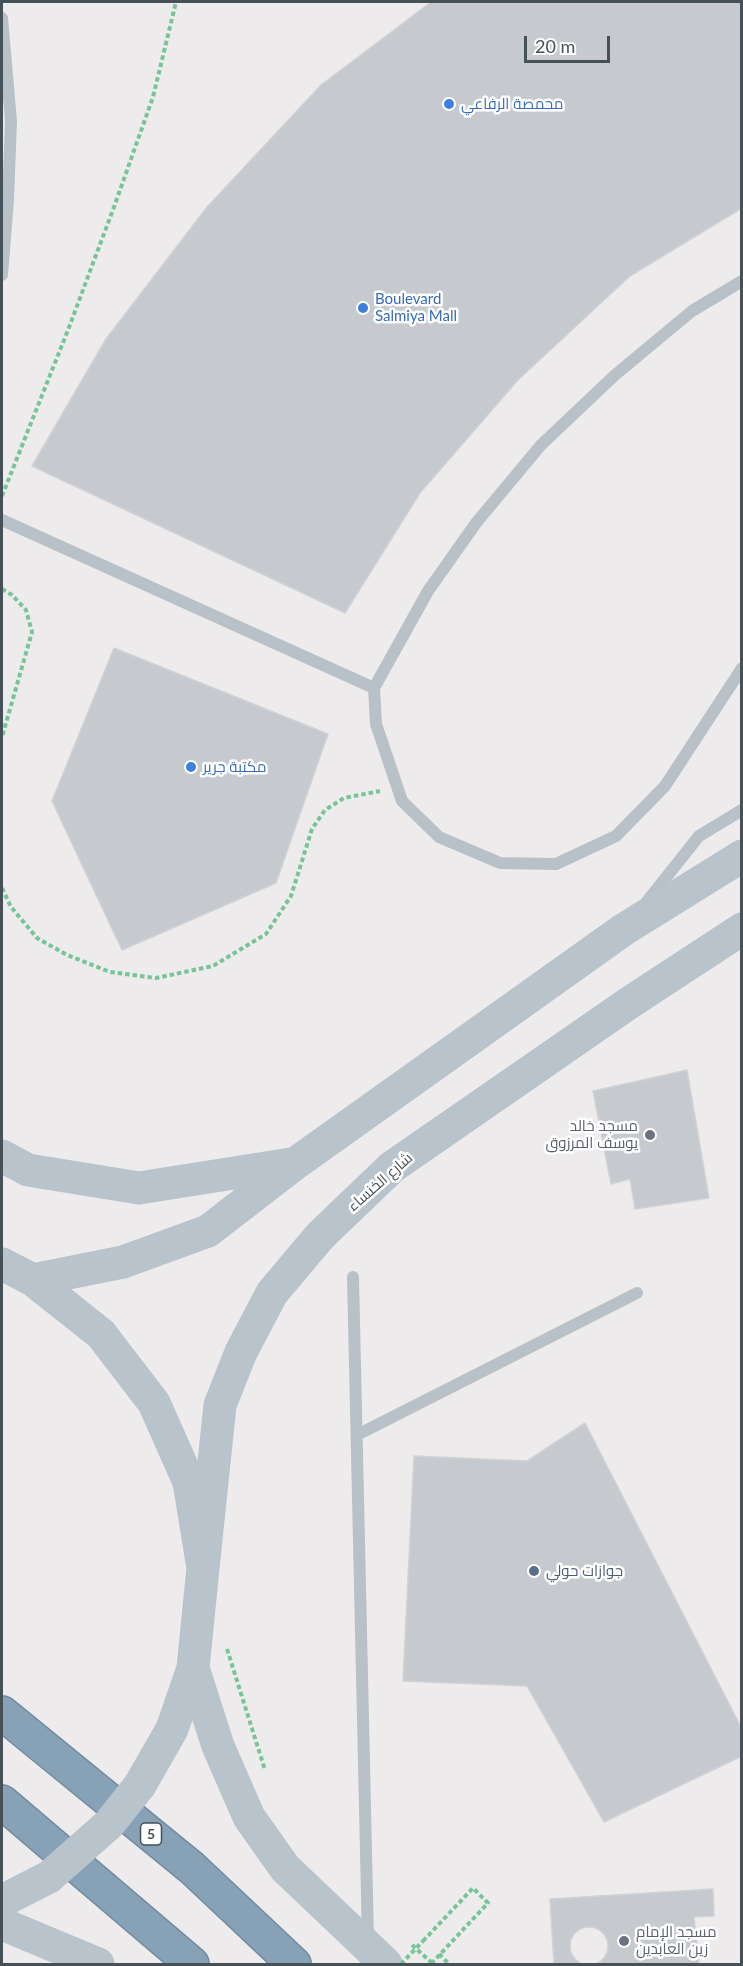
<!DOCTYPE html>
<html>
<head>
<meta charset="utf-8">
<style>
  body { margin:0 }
  #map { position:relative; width:743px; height:1966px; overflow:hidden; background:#eeebec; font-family:Lato,sans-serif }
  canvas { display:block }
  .frame { position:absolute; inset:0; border:3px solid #465057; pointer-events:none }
  .scale { position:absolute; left:524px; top:36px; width:86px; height:27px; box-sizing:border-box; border:3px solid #465057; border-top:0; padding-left:8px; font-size:18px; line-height:21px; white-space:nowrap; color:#465057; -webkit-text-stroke:4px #fff; paint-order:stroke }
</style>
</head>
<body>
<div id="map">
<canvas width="743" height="1966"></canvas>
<div class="frame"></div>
<div class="scale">20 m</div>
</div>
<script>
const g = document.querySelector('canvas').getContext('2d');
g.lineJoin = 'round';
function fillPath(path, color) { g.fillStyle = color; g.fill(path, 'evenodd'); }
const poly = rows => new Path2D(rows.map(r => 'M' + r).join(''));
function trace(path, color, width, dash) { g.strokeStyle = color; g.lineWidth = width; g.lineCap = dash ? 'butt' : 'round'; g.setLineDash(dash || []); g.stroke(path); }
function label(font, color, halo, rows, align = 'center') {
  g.font = font + ' Lato,Cairo,sans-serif'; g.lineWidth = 5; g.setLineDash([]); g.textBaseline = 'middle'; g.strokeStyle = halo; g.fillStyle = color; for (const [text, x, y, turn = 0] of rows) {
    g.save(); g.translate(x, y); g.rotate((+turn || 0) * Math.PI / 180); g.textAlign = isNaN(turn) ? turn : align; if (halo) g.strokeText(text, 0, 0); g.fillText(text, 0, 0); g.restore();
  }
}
const building = poly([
  [431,2,742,2,742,208,630,276,518,380,420,493,345,613,32,466,106,339,207,207,321,85,431,2],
  [114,648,328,734,276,883,122,950,52,801,114,648],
  [687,1070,709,1198,635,1209,630,1179,611,1184,593,1091,687,1070],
  [585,1423,742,1729,742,1756,604,1822,527,1686,403,1681,414,1456,527,1461,585,1423],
  [713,1889,714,1916,694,1917,699,1964,554,1964,550,1899,713,1889],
  '570 1946a19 19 0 1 1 38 0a19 19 0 1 1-38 0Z'
]);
const path = poly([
  [2,496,68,330,114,207,153,97,176,2],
  [2,589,12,595,26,610,32,632,2,737],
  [2,888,11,907,37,938,67,955,110,972,156,978,213,966,266,934,291,896,312,829,325,810,344,798,380,791],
  [227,1649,265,1770],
  [423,1941,473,1888,488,1903,431,1964],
  [412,1945,432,1963],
  [439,1954,449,1964]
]);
const service = poly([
  [2,18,11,121,8,200,2,275],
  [742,281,692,311,615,375,541,445,476,523,428,591,374,688,376,724,402,801,439,837,500,863,556,864,616,836,665,786,742,668],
  [2,520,374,688],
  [645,904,699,836,742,810],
  [353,1277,368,1940],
  [357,1435,637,1293]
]);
const secondary = poly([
  [2,1156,28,1170,139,1188,291,1164],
  [2,1264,33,1280,101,1334,154,1403,189,1482,203,1568,193,1668,172,1729,140,1785],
  [33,1280,123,1262,208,1231,296,1163,623,930,742,856],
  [203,1568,220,1405,241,1352,272,1293,320,1236,392,1167,629,1003,742,929],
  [193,1668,218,1746,249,1817,285,1868,386,1964],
  [2,1901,49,1877],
  [2,1924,98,1964]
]);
const motorway = poly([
  [2,1713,192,1868,294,1964],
  [2,1802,192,1964]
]);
const pathBridge = poly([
  [401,1964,423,1941]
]);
const secondaryBridge = poly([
  [49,1877,109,1824,140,1785]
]);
const markers = [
  [449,104,6,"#3f7fe0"],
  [363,308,6,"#3f7fe0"],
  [191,767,6,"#3f7fe0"],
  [650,1135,6,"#6b7280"],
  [534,1571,6,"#5c6f8a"],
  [624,1941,6,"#6b7280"]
];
const shields = [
  [151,1834,21]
];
const shieldNames = [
  ["5",151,1834]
];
const shopNames = [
  ["محمصة الرفاعي",461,104],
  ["Boulevard",375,299],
  ["Salmiya Mall",375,316],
  ["مكتبة جرير",203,767]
];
const worshipNames = [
  ["مسجد خالد",638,1126],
  ["يوسف المرزوق",638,1143],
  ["مسجد الإمام",636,1932,"left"],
  ["زين العابدين",636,1949,"left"]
];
const streetNames = [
  ["شارع الخنساء",380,1182,-41]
];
const serviceNames = [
  ["جوازات حولي",546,1571]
];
fillPath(building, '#c6c9ce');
trace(building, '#d0d2d7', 1.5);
trace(motorway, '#728ca2', 36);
trace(path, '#77c499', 4, [4.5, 3]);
trace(service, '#b8c1c7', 12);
trace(secondary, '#b8c3cc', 33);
trace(motorway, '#87a1b7', 33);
trace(pathBridge, '#77c499', 4, [4.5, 3]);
trace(secondaryBridge, '#b8c3cc', 33);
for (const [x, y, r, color] of markers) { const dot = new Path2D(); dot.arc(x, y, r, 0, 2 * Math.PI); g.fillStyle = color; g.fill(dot); trace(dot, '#fff', 2); }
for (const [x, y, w] of shields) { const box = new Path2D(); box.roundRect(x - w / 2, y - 11, w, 22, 4.5); g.fillStyle = '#fff'; g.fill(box); trace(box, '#465057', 1.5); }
label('bold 14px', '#465057', null, shieldNames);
label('15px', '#366cbe', '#fff', shopNames, 'left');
label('15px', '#5b616d', '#fff', worshipNames, 'right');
label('15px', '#465057', '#fff', streetNames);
label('15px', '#4e5e75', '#fff', serviceNames, 'left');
</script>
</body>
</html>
